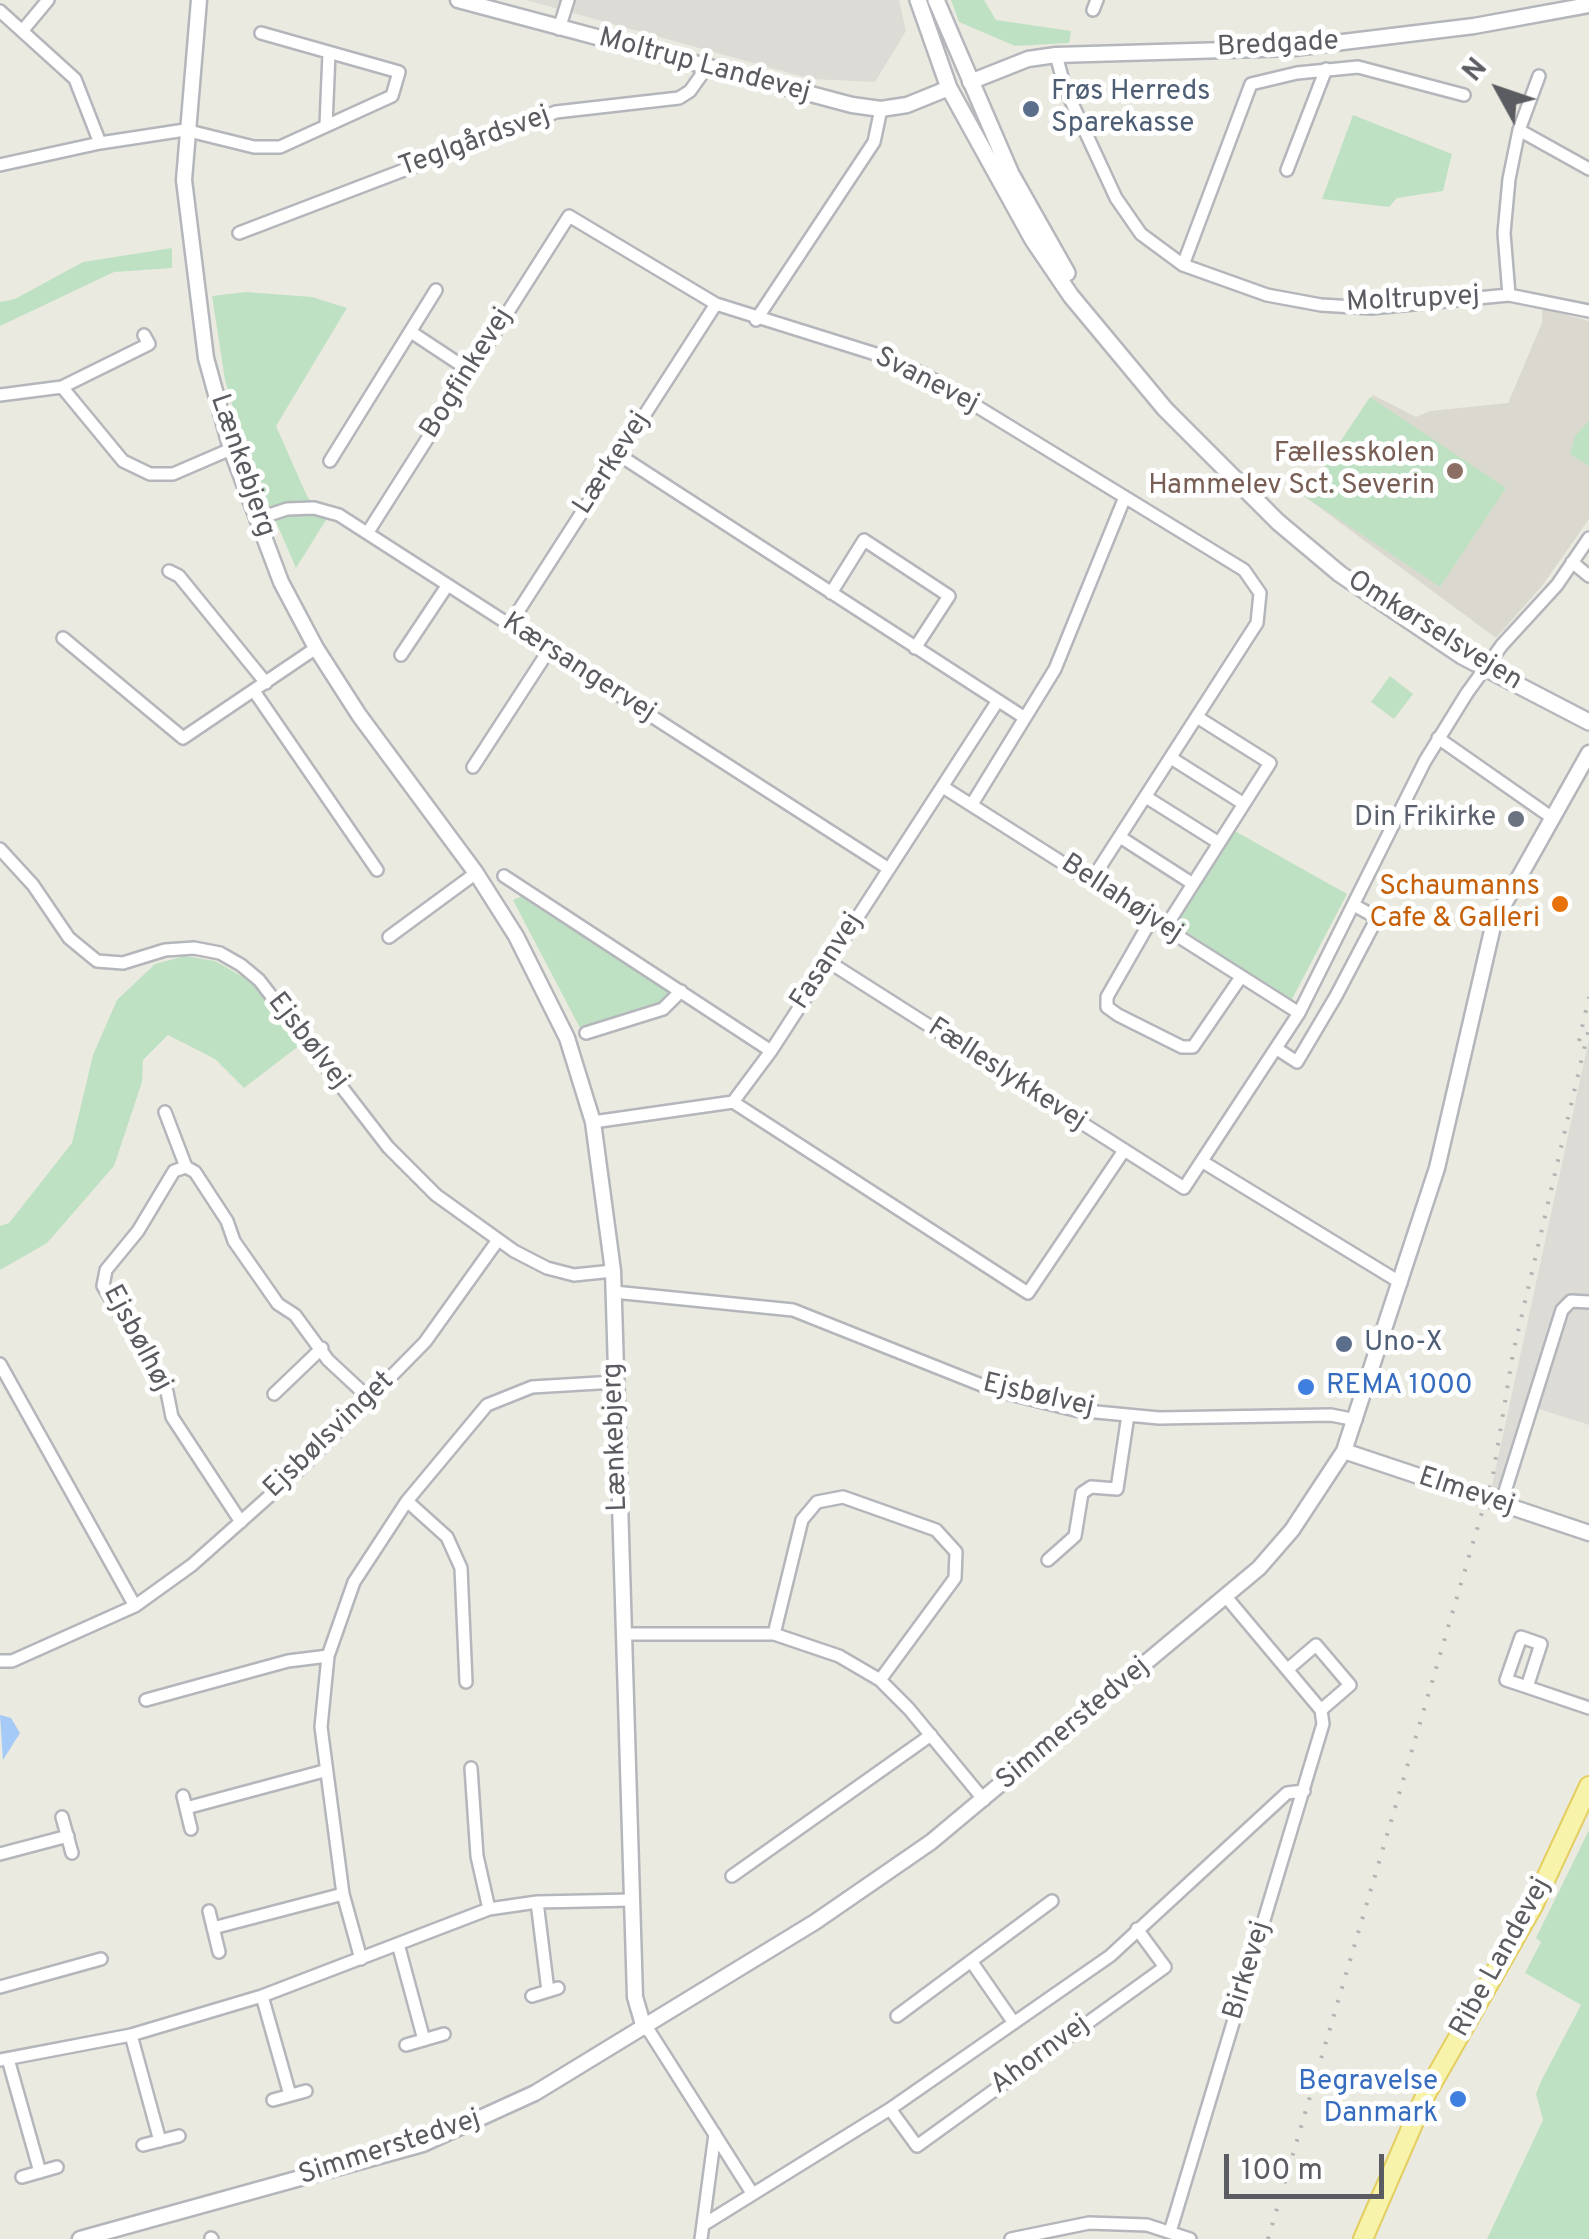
<!DOCTYPE html>
<html>
<head>
<meta charset="utf-8">
<style>
  body { margin:0 }
  #map { position:relative; width:1589px; height:2239px; overflow:hidden; background:#ebeae1; font-family:Overpass,sans-serif }
  canvas { display:block }
  .north { position:absolute; left:1449px; top:40px; width:100px; height:100px; -webkit-text-stroke:8px #fff; paint-order:stroke; rotate:310deg; font-size:28px; font-weight:700; line-height:40px; text-align:center; color:#5a5c61 }
  .north::after { content:''; display:block; margin:auto; width:35px; height:45px; background:#5a5c61; clip-path:polygon(50% 0,100% 100%,50% 72%,0 100%) }
  .scale { position:absolute; left:1224px; top:2154px; width:160px; height:45px; box-sizing:border-box; border:5px solid #5a5c61; border-top:0; padding-left:12px; font-size:30px; line-height:35px; white-space:nowrap; color:#5a5c61; -webkit-text-stroke:8px #fff; paint-order:stroke }
</style>
</head>
<body>
<div id="map">
<canvas width="1589" height="2239"></canvas>
<div class="north">N</div>
<div class="scale">100 m</div>
</div>
<script>
const g = document.querySelector('canvas').getContext('2d');
g.lineJoin = 'round';
function fillPath(path, color) { g.fillStyle = color; g.fill(path, 'evenodd'); }
const poly = rows => new Path2D(rows.map(r => 'M' + r).join(''));
function trace(path, color, width, dash) { g.strokeStyle = color; g.lineWidth = width; g.lineCap = dash ? 'butt' : 'round'; g.setLineDash(dash || []); g.stroke(path); }
function label(font, color, halo, rows, align = 'center') {
  g.font = font + ' Overpass,sans-serif'; g.lineWidth = 10; g.setLineDash([]); g.textBaseline = 'middle'; g.strokeStyle = halo; g.fillStyle = color; for (const [text, x, y, turn = 0] of rows) {
    g.save(); g.translate(x, y); g.rotate((+turn || 0) * Math.PI / 180); g.textAlign = isNaN(turn) ? turn : align; if (halo) g.strokeText(text, 0, 0); g.fillText(text, 0, 0); g.restore();
  }
}
const industrial = poly([
  [526,0,899,0,906,31,875,82,811,79],
  [1589,1039,1589,1425,1536,1408,1500,1493,1491,1490]
]);
const education = poly([
  [1542,308,1589,321,1589,519,1542,586,1496,638,1304,496,1373,395,1416,417,1430,411,1508,403,1542,323]
]);
const green = poly([
  [951,0,984,0,996,20,1071,31,1069,43,1015,46,959,22],
  [1353,115,1452,154,1443,191,1397,198,1389,207,1322,199],
  [172,248,172,268,114,272,0,326,0,302,15,299,83,262],
  [246,292,312,297,347,308,276,426,307,496,326,520,296,568,247,455,225,380,212,296],
  [1370,397,1506,488,1440,587,1304,496],
  [1589,421,1589,466,1570,454,1575,436],
  [1390,676,1413,694,1394,719,1371,702],
  [1233,830,1347,894,1291,1001,1176,925],
  [524,895,669,989,668,995,660,1005,581,1030,513,900],
  [185,956,215,961,250,981,300,1045,244,1088,215,1059,168,1035,143,1060,142,1082,114,1166,47,1243,0,1270,0,1226,9,1223,72,1143,93,1055,117,1000,155,964],
  [1589,1830,1589,2239,1487,2239,1543,2120,1536,2094,1541,2081,1581,2005,1525,1973,1541,1942,1536,1938]
]);
const water = poly([
  [0,1715,11,1718,20,1733,3,1760]
]);
const minor = poly([
  [1093,10,1097,0],
  [0,11,75,79,100,143],
  [559,29,568,0],
  [23,30,48,0],
  [1056,55,1065,88,1116,198,1141,234,1183,265,1267,295,1321,305,1371,308,1509,295,1589,311],
  [326,125,329,53],
  [1519,130,1589,169],
  [0,165,100,143,185,130,254,147,280,147,392,96,399,72,261,33],
  [1287,170,1326,69],
  [239,233,556,112,679,98,690,91,707,67],
  [1183,265,1251,84,1297,73,1358,67,1464,95],
  [1509,295,1504,233,1509,179,1519,130,1539,76],
  [756,320,874,142,881,109],
  [411,332,470,371],
  [62,387,149,344,144,335],
  [0,395,62,387,123,461,150,474,173,474,231,449],
  [619,455,1025,718],
  [330,461,436,290],
  [257,519,287,509,314,508,339,515,889,869],
  [368,532,569,216,716,304,882,356,924,374,1244,570,1260,593,1257,623,1091,881],
  [1572,562,1589,576],
  [169,571,179,576,266,683],
  [831,593,864,540,949,596,915,648],
  [510,624,716,304],
  [63,638,183,738,316,648],
  [1502,645,1557,585,1589,538],
  [401,655,447,586],
  [254,691,377,870],
  [1438,738,1551,817],
  [1171,758,1244,804],
  [473,767,549,650],
  [943,787,1299,1013],
  [1146,797,1219,843],
  [972,804,1055,669,1125,497],
  [1120,837,1193,884],
  [0,849,33,885,69,938,97,961,123,963,165,950,194,948,220,953,241,965,259,980,388,1147,436,1195,514,1251,547,1268,574,1275,613,1271],
  [504,876,771,1051],
  [1151,920,1107,997,1107,1007,1118,1015,1182,1047,1193,1047,1241,977],
  [1165,928,1270,763,1197,717],
  [389,937,476,873],
  [829,962,1184,1188,1299,1013,1425,761,1467,693],
  [586,1033,663,1009,681,991],
  [1277,1049,1297,1062,1336,996,1377,918,1354,905],
  [733,1102,1028,1293,1123,1152],
  [165,1112,186,1167],
  [593,1122,733,1102,771,1051,997,702],
  [1203,1162,1401,1283],
  [614,1292,793,1310,994,1390,1075,1410,1159,1418,1331,1415,1356,1420],
  [0,1364,135,1606],
  [274,1394,322,1348],
  [407,1501,447,1537,461,1568,466,1682],
  [1501,1504,1562,1310,1571,1301,1589,1302],
  [241,1522,172,1417,167,1392,103,1286,106,1270,138,1231,174,1171,186,1167,195,1172,227,1221,234,1241,278,1304,295,1315,328,1360,370,1399],
  [1048,1560,1075,1536,1082,1493,1091,1487,1117,1489,1128,1415],
  [624,1634,774,1634,839,1656,880,1680,909,1709,984,1800],
  [774,1634,802,1520,817,1502,843,1497,936,1530,956,1552,955,1578,880,1680],
  [0,1661,12,1661,135,1606,192,1565,302,1467,425,1342,498,1240],
  [1288,1669,1316,1645,1350,1685,1321,1710],
  [1527,1687,1541,1644,1521,1637,1506,1680,1527,1687,1589,1708],
  [146,1700,288,1661,328,1656],
  [471,1768,477,1856,489,1909],
  [183,1796,191,1829],
  [186,1808,324,1771],
  [62,1817,72,1853],
  [0,1854,68,1836],
  [732,1876,931,1735],
  [537,1902,548,1991],
  [209,1911,219,1952],
  [213,1928,343,1894],
  [398,1944,424,2040],
  [361,1959,343,1894,321,1727,328,1656,354,1582,407,1501,487,1405,532,1387,615,1382],
  [971,1961,1014,2023],
  [0,1987,101,1959],
  [262,1996,290,2095],
  [532,1996,558,1988],
  [897,2016,1052,1901],
  [646,2026,752,2193],
  [131,2035,160,2141],
  [406,2045,444,2034],
  [8,2059,40,2172],
  [0,2060,131,2035,262,1996,489,1909,537,1902,632,1900],
  [273,2100,306,2091],
  [890,2109,917,2146,1165,1967,1137,1929],
  [143,2145,179,2136],
  [22,2177,57,2167],
  [703,2225,890,2109,1110,1956,1287,1793,1304,1791],
  [1170,2232,1323,1724,1321,1710,1227,1598],
  [211,2238,212,2239],
  [701,2239,715,2134],
  [1011,2239,1089,2223,1147,2225,1190,2239]
]);
const tertiary = poly([
  [199,0,184,180,206,358,231,449,281,582,316,648,359,715,476,873,516,936,567,1038,593,1122,613,1271,635,1997,644,2028],
  [458,0,852,105,881,109,907,105,949,88],
  [970,82,1028,59,1056,55,1294,48,1474,26,1589,5],
  [1344,1451,1589,1533],
  [80,2239,423,2144,535,2093,815,1922,931,1842,1259,1568,1292,1530,1344,1451,1437,1168,1494,922,1589,753]
]);
const secondary = poly([
  [918,0,949,88,1033,240,1071,296,1165,409,1278,522,1340,574,1462,656,1589,722],
  [936,0,1011,174,1067,273]
]);
const primary = poly([
  [1363,2239,1426,2094,1533,1906,1589,1786]
]);
const rail = poly([
  [1579,1041,1589,997],
  [1268,2239,1493,1475,1513,1353,1589,1028]
]);
const minorBridge = poly([
  [1467,693,1502,645]
]);
const markers = [
  [1031,109,10,"#5c6f8a"],
  [1455,471,10,"#8d6e63"],
  [1516,819,10,"#6b7280"],
  [1560,904,10,"#e8710a"],
  [1344,1344,10,"#5c6f8a"],
  [1306,1387,10,"#3f7fe0"],
  [1458,2099,10,"#3f7fe0"]
];
const streetNames = [
  ["Bredgade",1278,46,-3],
  ["Moltrup Landevej",704,67,15],
  ["Teglgårdsvej",475,143,-20],
  ["Moltrupvej",1413,301,-3],
  ["Bogfinkevej",468,374,-58],
  ["Svanevej",926,382,27],
  ["Lærkevej",613,464,-57],
  ["Lænkebjerg",241,466,71],
  ["Omkørselsvejen",1434,632,32],
  ["Kærsangervej",578,669,33],
  ["Bellahøjvej",1121,900,33],
  ["Fasanvej",828,962,-57],
  ["Ejsbølvej",307,1042,52],
  ["Fælleslykkevej",1006,1076,33],
  ["Ejsbølhøj",136,1339,62],
  ["Ejsbølvej",1038,1397,13],
  ["Ejsbølsvinget",330,1436,-44],
  ["Lænkebjerg",617,1437,-92],
  ["Elmevej",1466,1493,18],
  ["Simmerstedvej",1074,1725,-40],
  ["Ribe Landevej",1502,1958,-61],
  ["Birkevej",1249,1971,-73],
  ["Ahornvej",1041,2056,-36],
  ["Simmerstedvej",390,2149,-18]
];
const serviceNames = [
  ["Frøs Herreds",1051,93],
  ["Sparekasse",1051,125],
  ["Uno-X",1364,1344]
];
const educationNames = [
  ["Fællesskolen",1435,455],
  ["Hammelev Sct. Severin",1435,487]
];
const worshipNames = [
  ["Din Frikirke",1496,819]
];
const foodNames = [
  ["Schaumanns",1540,888],
  ["Cafe & Galleri",1540,920]
];
const shopNames = [
  ["REMA 1000",1326,1387],
  ["Begravelse",1438,2083,"right"],
  ["Danmark",1438,2115,"right"]
];
fillPath(industrial, '#dddbd5');
fillPath(education, '#dbd9cf');
fillPath(green, '#bfe1c3');
fillPath(water, '#a5caf7');
trace(minor, '#b4b6bb', 16);
trace(tertiary, '#b4b6bb', 19);
trace(secondary, '#b5b7bc', 20);
trace(primary, '#e4ce61', 22);
trace(minor, '#fff', 11);
trace(tertiary, '#fff', 14);
trace(secondary, '#fff', 15);
trace(primary, '#f7f3aa', 18);
trace(rail, '#b2b3b3', 4, [2.5, 12]);
trace(minorBridge, '#b4b6bb', 16, []);
trace(minorBridge, '#fff', 11);
for (const [x, y, r, color] of markers) { const dot = new Path2D(); dot.arc(x, y, r, 0, 2 * Math.PI); g.fillStyle = color; g.fill(dot); trace(dot, '#fff', 4); }
label('28px', '#5a5c61', '#fff', streetNames);
label('28px', '#4e5e75', '#fff', serviceNames, 'left');
label('28px', '#785e54', '#fff', educationNames, 'right');
label('28px', '#5b616d', '#fff', worshipNames, 'right');
label('28px', '#c56008', '#fff', foodNames, 'right');
label('28px', '#366cbe', '#fff', shopNames, 'left');
</script>
</body>
</html>
